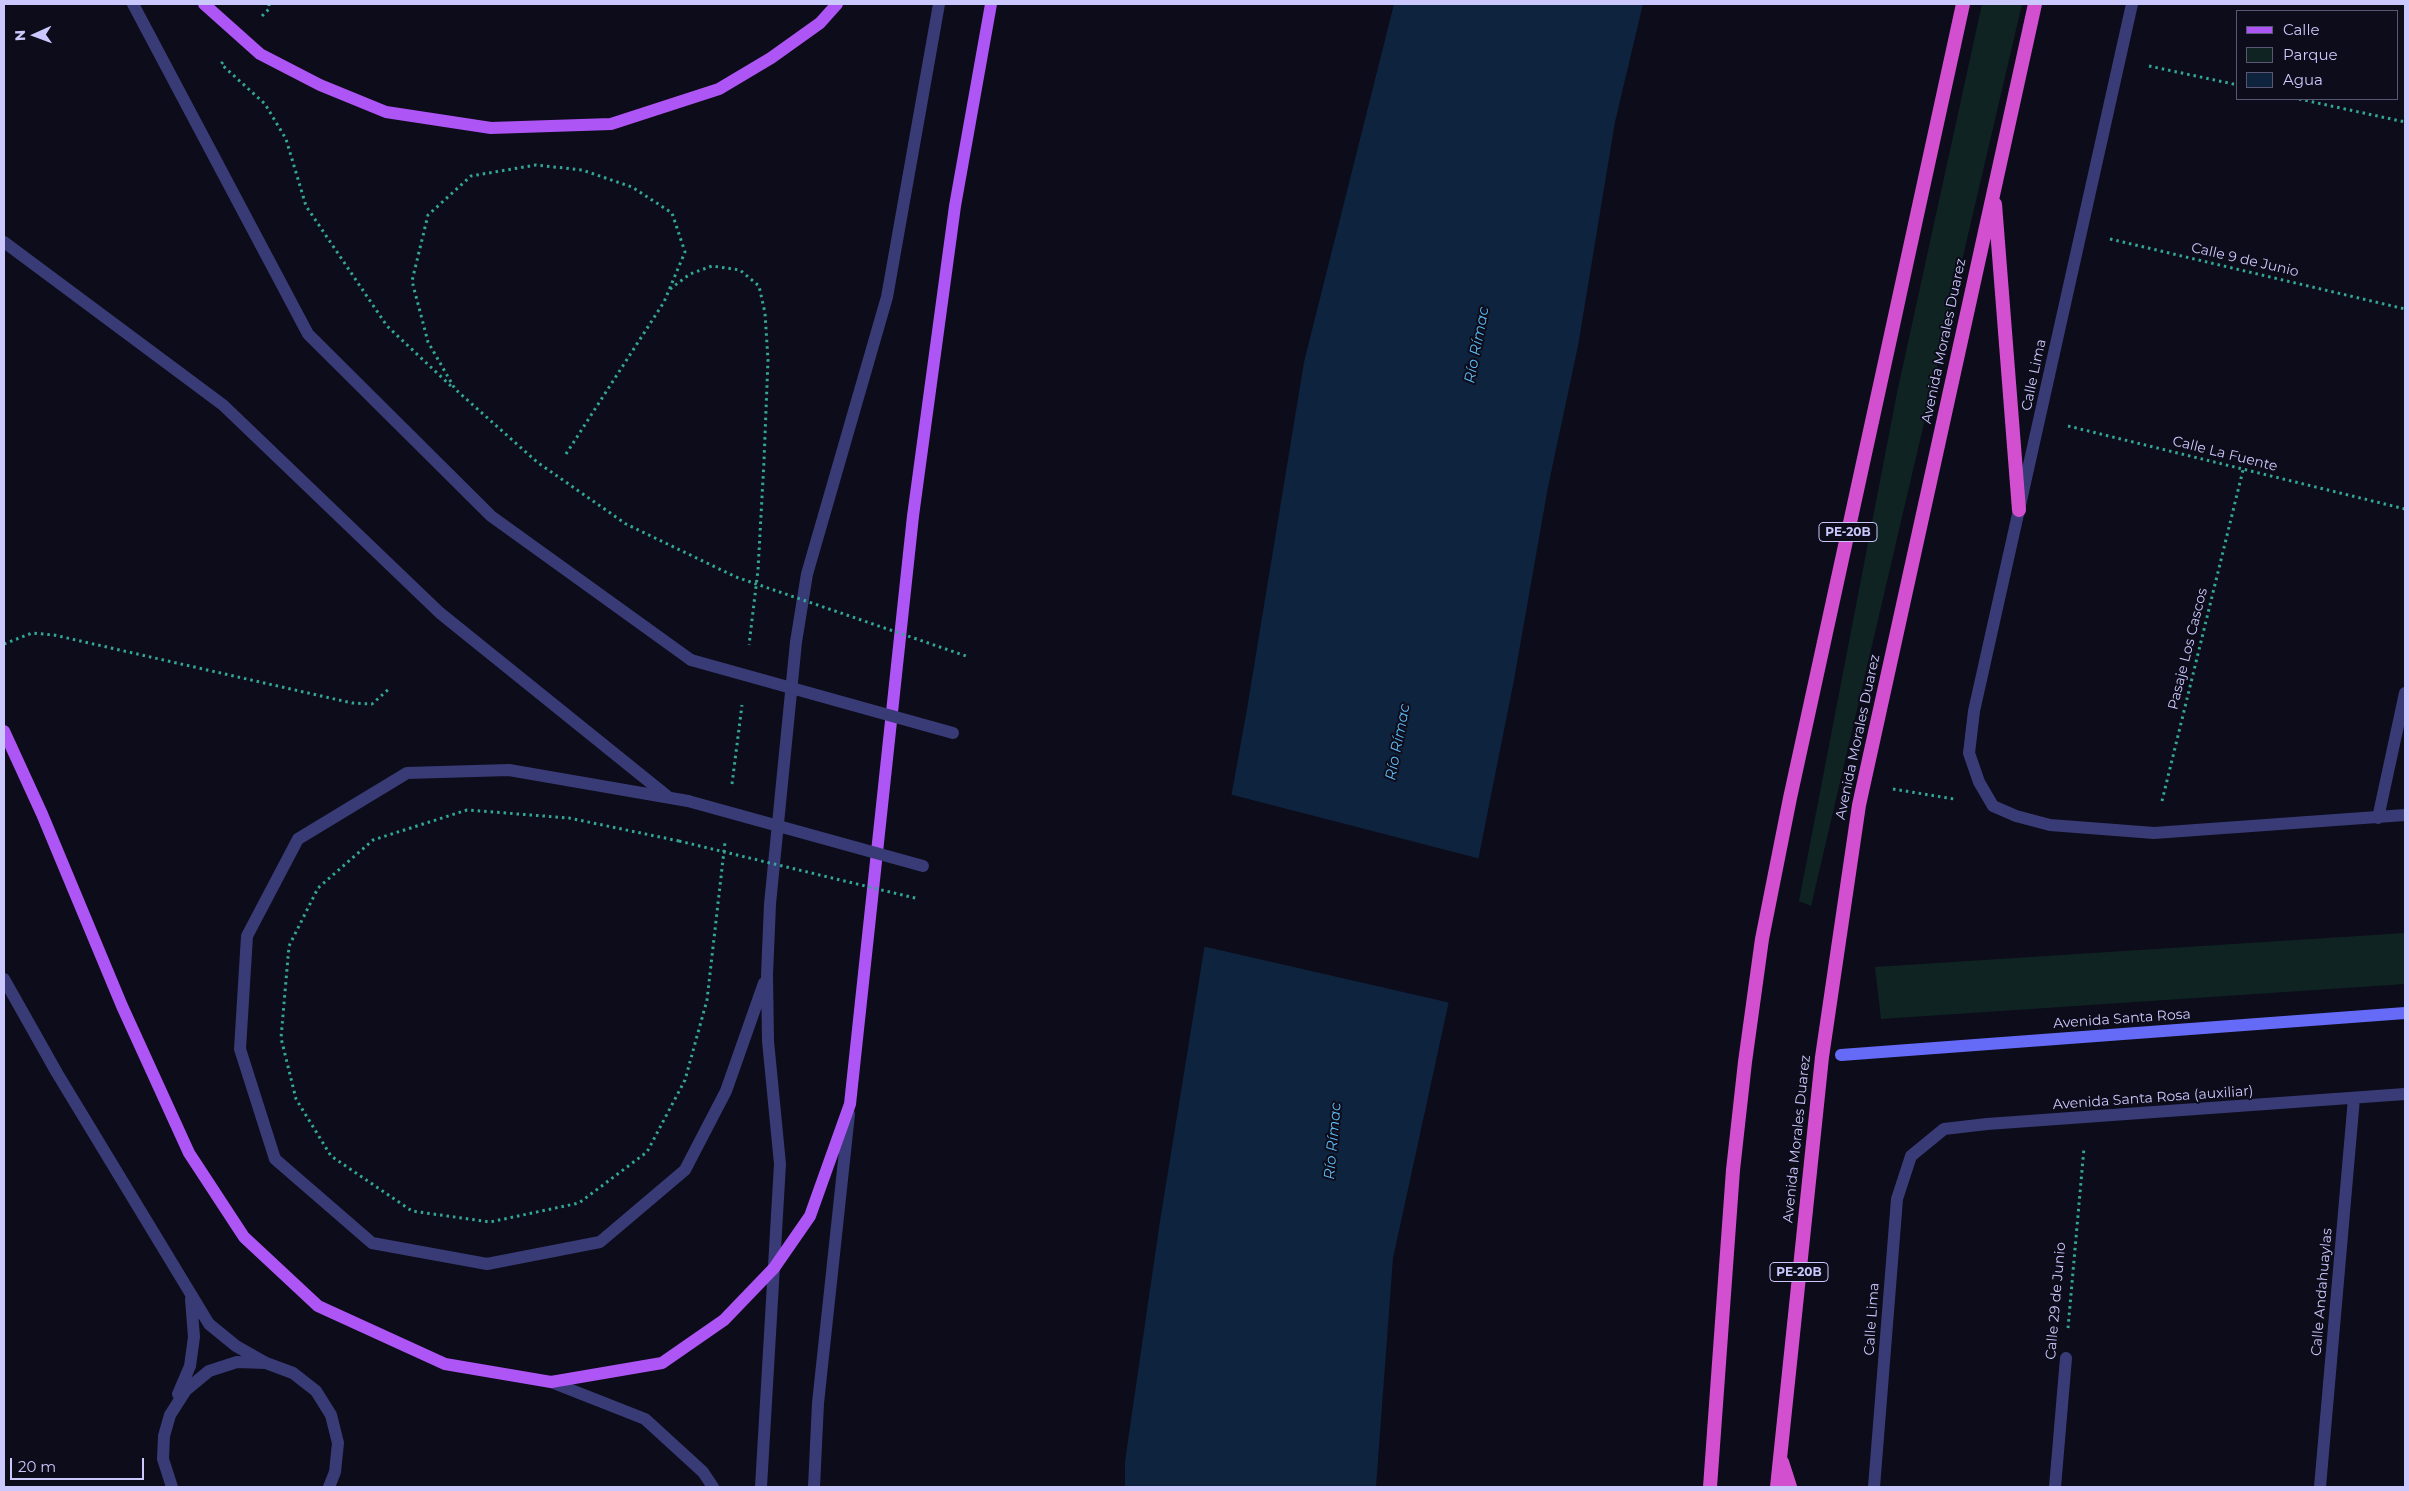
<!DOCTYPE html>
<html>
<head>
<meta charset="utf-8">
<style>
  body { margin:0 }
  #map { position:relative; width:2409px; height:1491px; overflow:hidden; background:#0d0c1a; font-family:Montserrat,sans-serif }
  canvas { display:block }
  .frame { position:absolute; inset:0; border:5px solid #cac8fc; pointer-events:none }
  .legend { position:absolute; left:2236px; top:10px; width:162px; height:90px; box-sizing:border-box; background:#0d0c1a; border:1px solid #595774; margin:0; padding:6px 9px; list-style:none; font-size:15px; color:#cac8fc }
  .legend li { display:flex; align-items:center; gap:10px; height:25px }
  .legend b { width:25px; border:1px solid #595774 }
  .north { position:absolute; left:10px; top:10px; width:50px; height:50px; -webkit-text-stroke:4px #0d0c1a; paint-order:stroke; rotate:268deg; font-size:14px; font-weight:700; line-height:20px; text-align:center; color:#cac8fc }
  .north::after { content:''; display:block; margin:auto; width:18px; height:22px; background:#cac8fc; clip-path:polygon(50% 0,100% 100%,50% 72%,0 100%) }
  .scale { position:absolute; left:10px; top:1458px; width:134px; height:22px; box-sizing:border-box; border:2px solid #cac8fc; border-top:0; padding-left:6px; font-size:15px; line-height:18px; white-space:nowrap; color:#cac8fc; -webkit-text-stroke:4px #0d0c1a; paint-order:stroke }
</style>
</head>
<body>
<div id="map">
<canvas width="2409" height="1491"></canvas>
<div class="frame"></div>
<ul class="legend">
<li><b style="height:6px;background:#ae55f6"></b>Calle</li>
<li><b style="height:14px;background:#0f2422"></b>Parque</li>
<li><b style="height:14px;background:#0e233d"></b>Agua</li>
</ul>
<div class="north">N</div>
<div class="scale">20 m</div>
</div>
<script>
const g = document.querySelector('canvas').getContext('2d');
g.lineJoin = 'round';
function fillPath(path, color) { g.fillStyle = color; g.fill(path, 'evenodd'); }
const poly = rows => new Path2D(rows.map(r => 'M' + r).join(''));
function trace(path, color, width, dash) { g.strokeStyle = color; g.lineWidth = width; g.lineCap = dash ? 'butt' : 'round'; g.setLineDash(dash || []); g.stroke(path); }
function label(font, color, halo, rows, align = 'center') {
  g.font = font + ' Montserrat,sans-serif'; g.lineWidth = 4; g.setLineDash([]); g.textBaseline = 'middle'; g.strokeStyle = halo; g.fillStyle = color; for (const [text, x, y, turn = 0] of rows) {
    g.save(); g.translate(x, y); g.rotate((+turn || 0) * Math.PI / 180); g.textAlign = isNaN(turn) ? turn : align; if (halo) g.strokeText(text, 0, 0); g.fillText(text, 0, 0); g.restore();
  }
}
const green = poly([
  [1982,4,2022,4,1811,906,1799,901,1897,393],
  [2405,933,2405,984,1881,1019,1875,967]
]);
const water = poly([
  [1394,4,1643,4,1615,122,1578,346,1548,487,1514,680,1461,946,1393,1258,1376,1487,1125,1487,1125,1461,1160,1221,1208,925,1247,709,1304,362]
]);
const pier = poly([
  [1229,794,1481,859,1451,1003,1202,946]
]);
const path = poly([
  [262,16,269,9,269,4],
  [223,62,221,64,265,104,286,139,306,206,387,326,452,387],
  [2149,66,2238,85],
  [2299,99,2405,122],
  [2110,239,2405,309],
  [670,289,690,274,712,266,740,270,759,286,765,313,768,360,764,461,758,570,749,645],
  [2068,426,2405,509],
  [566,454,664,302,685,252,672,213,632,187,582,170,536,165,471,176,428,215,412,281,428,342,455,389,537,462,626,524,736,577],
  [4,644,32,633,54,635,352,703,372,704,390,688],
  [732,784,742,705],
  [1893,789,1954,799],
  [2162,801,2243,470],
  [679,841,569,818,467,810,373,840,318,888,289,946,281,1038,296,1099,331,1156,412,1211,490,1222,579,1203,647,1152,685,1080,707,1000,725,842],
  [2068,1328,2084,1148]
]);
const service = poly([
  [133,4,308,334,491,516,691,660],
  [4,242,223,405,440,613,667,796],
  [688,801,509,770,407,773,298,839,247,936,240,1049,275,1159,372,1243,487,1264,600,1242,685,1170,726,1091,764,983],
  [4,979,57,1073,209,1324,236,1346,266,1363],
  [551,1382,645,1419,703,1472,713,1487],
  [178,1394,190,1366,194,1337,191,1299],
  [172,1487,163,1459,164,1436,170,1415,186,1390,209,1371,237,1362,266,1363,293,1373,316,1391,331,1415,338,1443,335,1472,329,1487],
  [761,1487,780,1164,768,1041,767,975,770,904,796,642,807,574,887,297,939,4],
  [814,1487,818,1403,849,1114]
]);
const minor = poly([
  [2132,4,1974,711,1969,753,1979,782,1993,806,2016,816,2050,825,2154,833,2405,815],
  [2378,818,2405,693],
  [1874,1487,1897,1199,1911,1156,1944,1129,1987,1124,2405,1094],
  [2055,1487,2066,1358],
  [2320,1487,2354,1098]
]);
const secondary = poly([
  [1841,1055,2405,1013]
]);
const primary = poly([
  [204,4,260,54,320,85,386,112,491,128,611,124,719,89,771,58,820,23,837,4],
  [4,731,42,814,122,1006,189,1153,244,1237,318,1306,445,1364,551,1382,662,1363,724,1320,774,1268,810,1216,850,1104,913,516,955,206,991,4]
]);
const trunk = poly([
  [1995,204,2019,510],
  [1782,1462,1790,1487],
  [1710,1487,1733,1170,1745,1062,1762,939,1790,798,1963,4],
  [1777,1487,1822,1057,1859,805,2035,4]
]);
const pathBridge = poly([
  [736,577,969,657],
  [679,841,919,899]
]);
const serviceBridge = poly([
  [691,660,953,733],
  [688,801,923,866]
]);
const shields = [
  [1848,532,58],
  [1799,1272,58]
];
const shieldNames = [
  ["PE-20B",1848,532],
  ["PE-20B",1799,1272]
];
const streetNames = [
  ["Calle 9 de Junio",2245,260,13],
  ["Avenida Morales Duarez",1944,341,-78],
  ["Calle Lima",2034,375,-78],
  ["Calle La Fuente",2225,454,14],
  ["Pasaje Los Cascos",2188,649,-76],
  ["Avenida Morales Duarez",1858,737,-78],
  ["Avenida Santa Rosa",2122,1019,-4],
  ["Avenida Santa Rosa (auxiliar)",2153,1098,-4],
  ["Avenida Morales Duarez",1797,1139,-84],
  ["Calle Andahuaylas",2322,1292,-85],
  ["Calle 29 de Junio",2056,1301,-85],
  ["Calle Lima",1872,1319,-86]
];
const waterNames = [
  ["Río Rímac",1477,345,-79],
  ["Río Rímac",1398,742,-79],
  ["Río Rímac",1333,1141,-85]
];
fillPath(green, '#0f2422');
fillPath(water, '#0e233d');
fillPath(pier, '#0d0c1a');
trace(path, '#33a696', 3, [2.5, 4]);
trace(service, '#393b77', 12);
trace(minor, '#393b77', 12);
trace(secondary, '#656bf7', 12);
trace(primary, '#ae55f6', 12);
trace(trunk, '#d250cf', 14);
trace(pathBridge, '#33a696', 3, [2.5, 4]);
trace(serviceBridge, '#393b77', 12);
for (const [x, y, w] of shields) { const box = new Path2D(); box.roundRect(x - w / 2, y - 9.5, w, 19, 4); g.fillStyle = '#0d0c1a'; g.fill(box); trace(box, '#cac8fc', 1); }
label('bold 12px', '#cac8fc', null, shieldNames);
label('14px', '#cac8fc', '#0d0c1a', streetNames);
label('italic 15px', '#5cbaf6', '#0d0c1a', waterNames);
</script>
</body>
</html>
